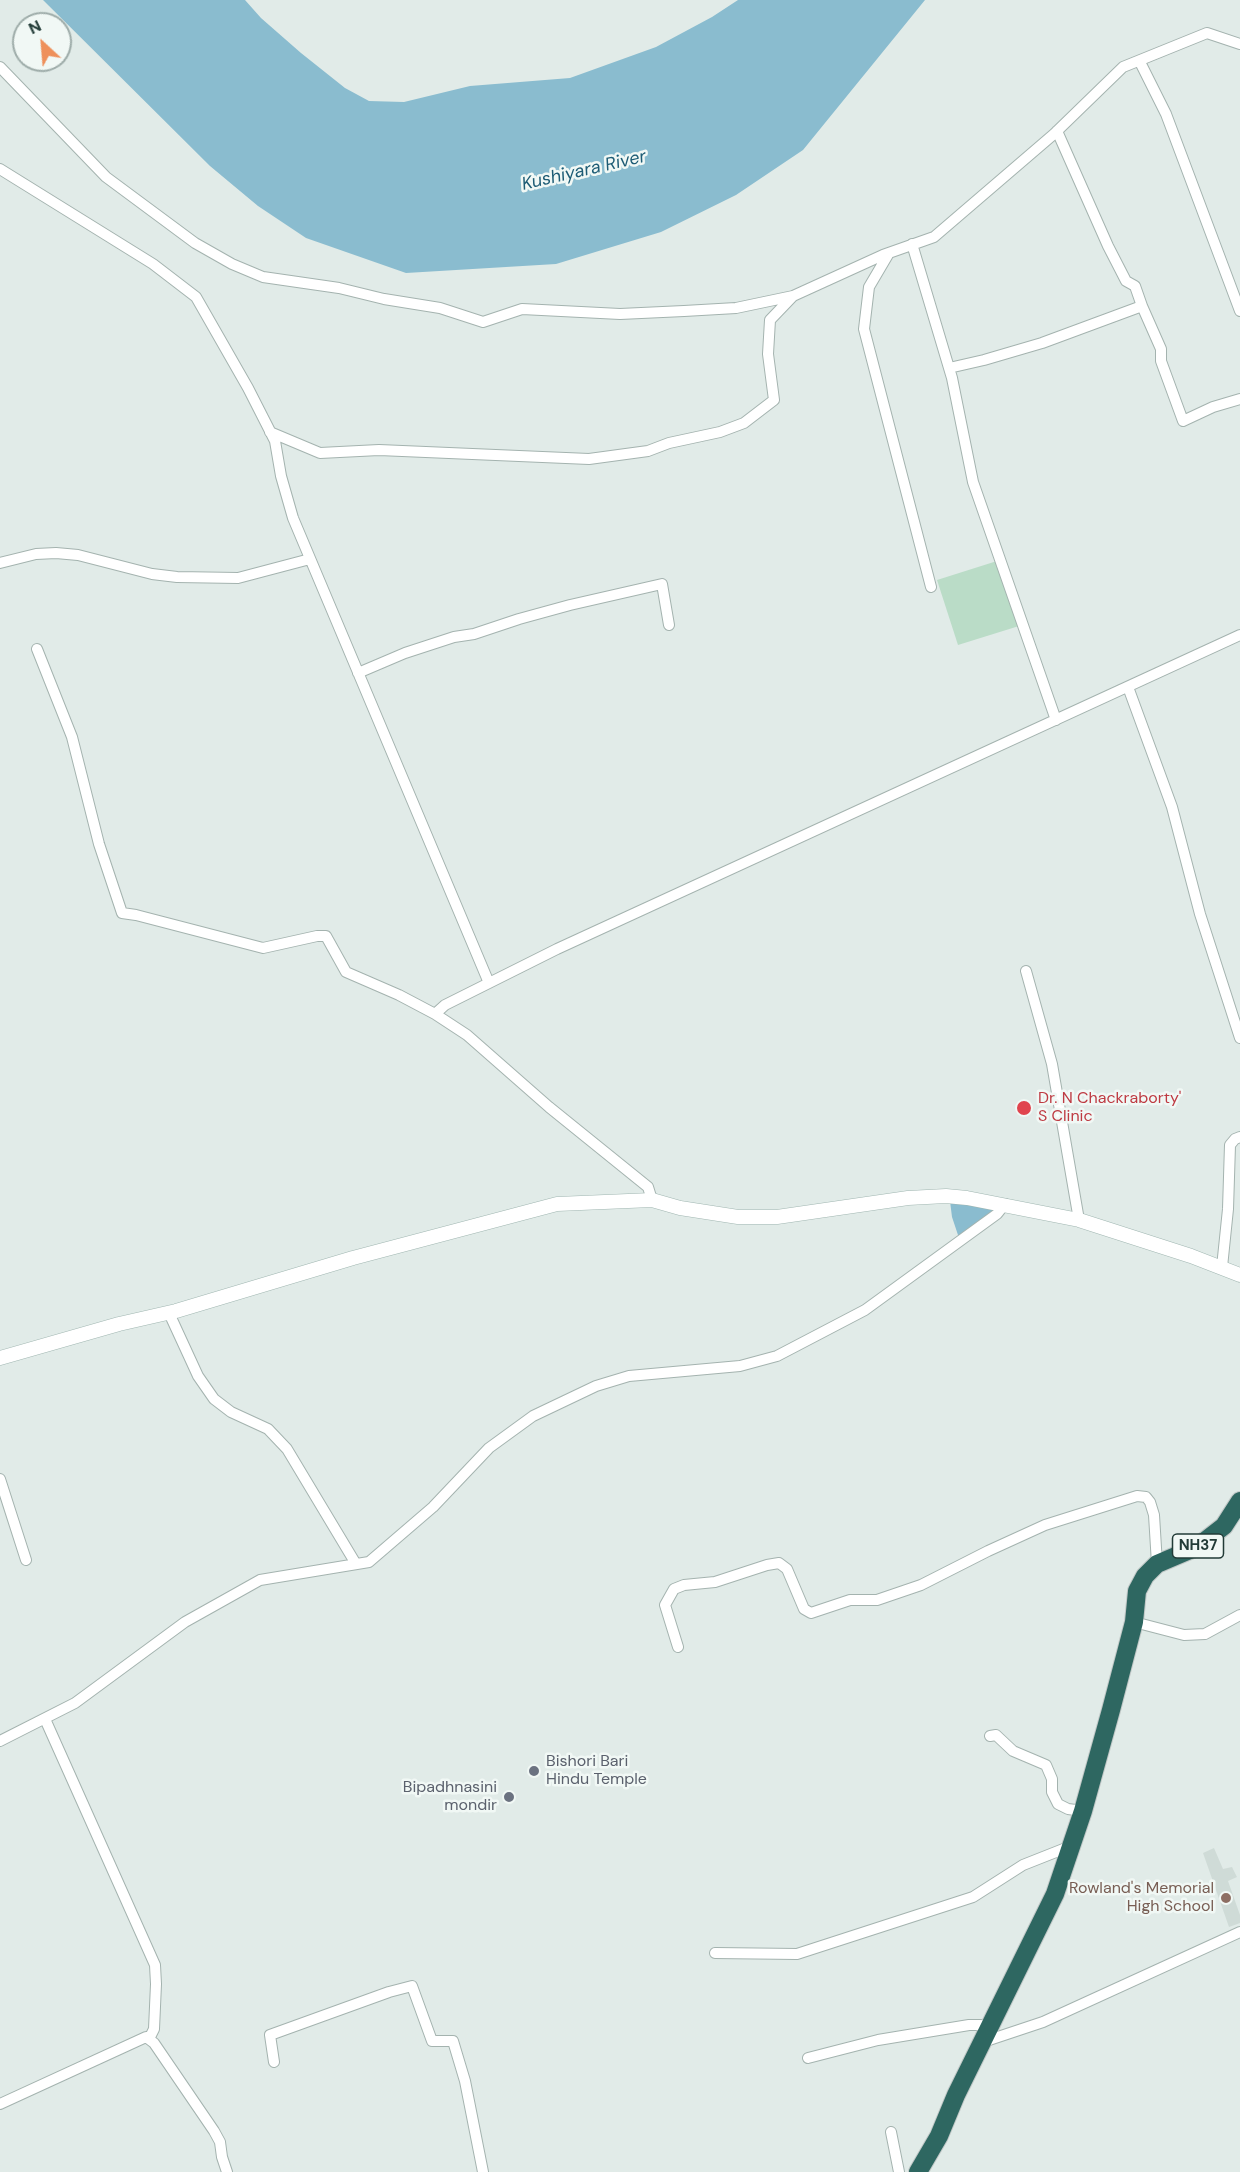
<!DOCTYPE html>
<html>
<head>
<meta charset="utf-8">
<style>
  body { margin:0 }
  #map { position:relative; width:1240px; height:2172px; overflow:hidden; background:#e1ebe8; font-family:"DM Sans",sans-serif }
  canvas { display:block }
  .north { position:absolute; left:12px; top:12px; width:60px; height:60px; box-sizing:border-box; background:#f1f8f5; border:2px solid #9eaca9; border-radius:50%; rotate:334deg; font-size:16px; font-weight:700; line-height:24px; text-align:center; color:#223b37 }
  .north::after { content:''; display:block; margin:auto; width:21px; height:27px; background:#ee905b; clip-path:polygon(50% 0,100% 100%,50% 72%,0 100%) }
</style>
</head>
<body>
<div id="map">
<canvas width="1240" height="2172"></canvas>
<div class="north">N</div>
</div>
<script>
const g = document.querySelector('canvas').getContext('2d');
g.lineJoin = 'round';
function fillPath(path, color) { g.fillStyle = color; g.fill(path, 'evenodd'); }
const poly = rows => new Path2D(rows.map(r => 'M' + r).join(''));
function trace(path, color, width, dash) { g.strokeStyle = color; g.lineWidth = width; g.lineCap = dash ? 'butt' : 'round'; g.setLineDash(dash || []); g.stroke(path); }
function label(font, color, halo, rows, align = 'center') {
  g.font = font + ' "DM Sans",sans-serif'; g.lineWidth = 5; g.setLineDash([]); g.textBaseline = 'middle'; g.strokeStyle = halo; g.fillStyle = color; for (const [text, x, y, turn = 0] of rows) {
    g.save(); g.translate(x, y); g.rotate((+turn || 0) * Math.PI / 180); g.textAlign = isNaN(turn) ? turn : align; if (halo) g.strokeText(text, 0, 0); g.fillText(text, 0, 0); g.restore();
  }
}
const built = poly([
  [1214,1848,1223,1869,1232,1867,1237,1877,1228,1881,1240,1915,1240,1923,1229,1927,1203,1853]
]);
const green = poly([
  [997,561,1019,626,958,645,937,580]
]);
const water = poly([
  [43,0,245,0,261,18,301,53,345,88,369,101,404,102,470,86,570,78,656,47,712,17,738,0,925,0,803,150,736,195,661,232,556,264,406,273,306,238,258,206,210,166],
  [950,1201,999,1207,959,1238,952,1217]
]);
const street = poly([
  [1140,62,1166,114,1240,311],
  [0,67,106,177,195,243,232,264,263,277,339,288,384,299,440,308,483,322,522,309,620,314,684,311,736,308,793,296],
  [1057,131,1108,246,1126,281,1135,286,1142,306],
  [0,169,153,264,196,297,248,388,275,441,281,476,293,518,489,983],
  [912,244,952,378,973,482,1056,720],
  [889,253,869,287,864,329,931,587],
  [949,368,984,360,1042,343,1142,306,1161,349,1161,361,1183,421,1213,407,1240,399],
  [270,432,320,453,379,450,589,459,648,451,669,443,720,432,744,423,774,400,768,354,770,320,793,296,883,255,934,237,1054,134,1123,67,1207,33,1240,44],
  [0,563,36,554,56,553,78,555,152,574,177,577,238,578,310,559],
  [37,649,72,737,99,844,122,913,136,915,263,948,317,936,326,936,346,972,399,995,435,1014,467,1035,549,1107,648,1187,652,1200],
  [358,673,405,653,454,637,474,634,519,619,570,605,662,584,669,625],
  [1128,687,1172,807,1200,914,1240,1038],
  [1026,971,1052,1064,1079,1220],
  [435,1014,445,1005,557,949,1240,635],
  [1222,1267,1228,1209,1230,1145,1235,1139,1240,1137],
  [169,1313,198,1376,214,1399,231,1412,268,1429,287,1449,356,1564],
  [0,1479,26,1560],
  [1134,1622,1184,1635,1205,1634,1240,1615],
  [678,1647,665,1605,674,1589,684,1585,715,1582,767,1565,779,1563,787,1569,804,1609,811,1613,850,1600,877,1600,921,1585,988,1551,1045,1525,1137,1496,1146,1497,1150,1502,1154,1515,1157,1564],
  [45,1719,155,1965,156,1984,154,2029,149,2039],
  [990,1736,996,1735,1013,1751,1046,1765,1052,1779,1052,1792,1058,1804,1068,1809,1083,1811],
  [0,1741,75,1703,185,1622,260,1580,369,1562,433,1507,489,1448,533,1416,596,1386,629,1376,740,1366,777,1356,865,1310,997,1214,1005,1204],
  [715,1953,797,1954,973,1897,1023,1865,1071,1846],
  [983,2042,1043,2022,1240,1932],
  [808,2058,878,2040,969,2025,981,2025,988,2031],
  [274,2062,270,2035,389,1992,412,1986,432,2041,453,2041,465,2081,483,2172],
  [0,2104,146,2037,154,2043,214,2131,220,2142,222,2157,227,2172],
  [891,2132,899,2172]
]);
const secondary = poly([
  [0,1358,119,1324,176,1311,353,1258,557,1204,652,1200,680,1208,738,1217,777,1217,908,1198,946,1196,967,1198,1079,1220,1191,1256,1240,1275]
]);
const highway = poly([
  [918,2172,939,2136,956,2095,1055,1894,1083,1811,1111,1710,1134,1622,1137,1591,1145,1576,1157,1564,1197,1547,1224,1526,1240,1501]
]);
const markers = [
  [1024,1108,8,"#e0444e"],
  [534,1771,6,"#6b7280"],
  [509,1797,6,"#6b7280"],
  [1226,1898,6,"#8d6e63"]
];
const shields = [
  [1198,1546,51]
];
const shieldNames = [
  ["NH37",1198,1546]
];
const healthNames = [
  ["Dr. N Chackraborty'",1038,1099],
  ["S Clinic",1038,1117]
];
const worshipNames = [
  ["Bishori Bari",546,1762],
  ["Hindu Temple",546,1780],
  ["Bipadhnasini",497,1788,"right"],
  ["mondir",497,1806,"right"]
];
const educationNames = [
  ["Rowland's Memorial",1214,1889],
  ["High School",1214,1907]
];
const waterNames = [
  ["Kushiyara River",584,171,-13]
];
fillPath(built, '#cfdbd7');
fillPath(green, '#badcc7');
fillPath(water, '#8abccf');
trace(street, '#a4b3af', 12);
trace(secondary, '#a0b6b1', 15);
trace(highway, '#c1c8c7', 20);
trace(street, '#fff', 10);
trace(secondary, '#fff', 14);
trace(highway, '#2e6761', 18);
for (const [x, y, r, color] of markers) { const dot = new Path2D(); dot.arc(x, y, r, 0, 2 * Math.PI); g.fillStyle = color; g.fill(dot); trace(dot, '#f1f8f5', 2); }
for (const [x, y, w] of shields) { const box = new Path2D(); box.roundRect(x - w / 2, y - 12, w, 24, 4.5); g.fillStyle = '#f1f8f5'; g.fill(box); trace(box, '#223b37', 1.5); }
label('bold 15px', '#223b37', null, shieldNames);
label('16px', '#be3a42', '#f1f8f5', healthNames, 'left');
label('16px', '#5b616d', '#f1f8f5', worshipNames, 'left');
label('16px', '#785e54', '#f1f8f5', educationNames, 'right');
label('italic 18px', '#1d5c75', '#f1f8f5', waterNames);
</script>
</body>
</html>
